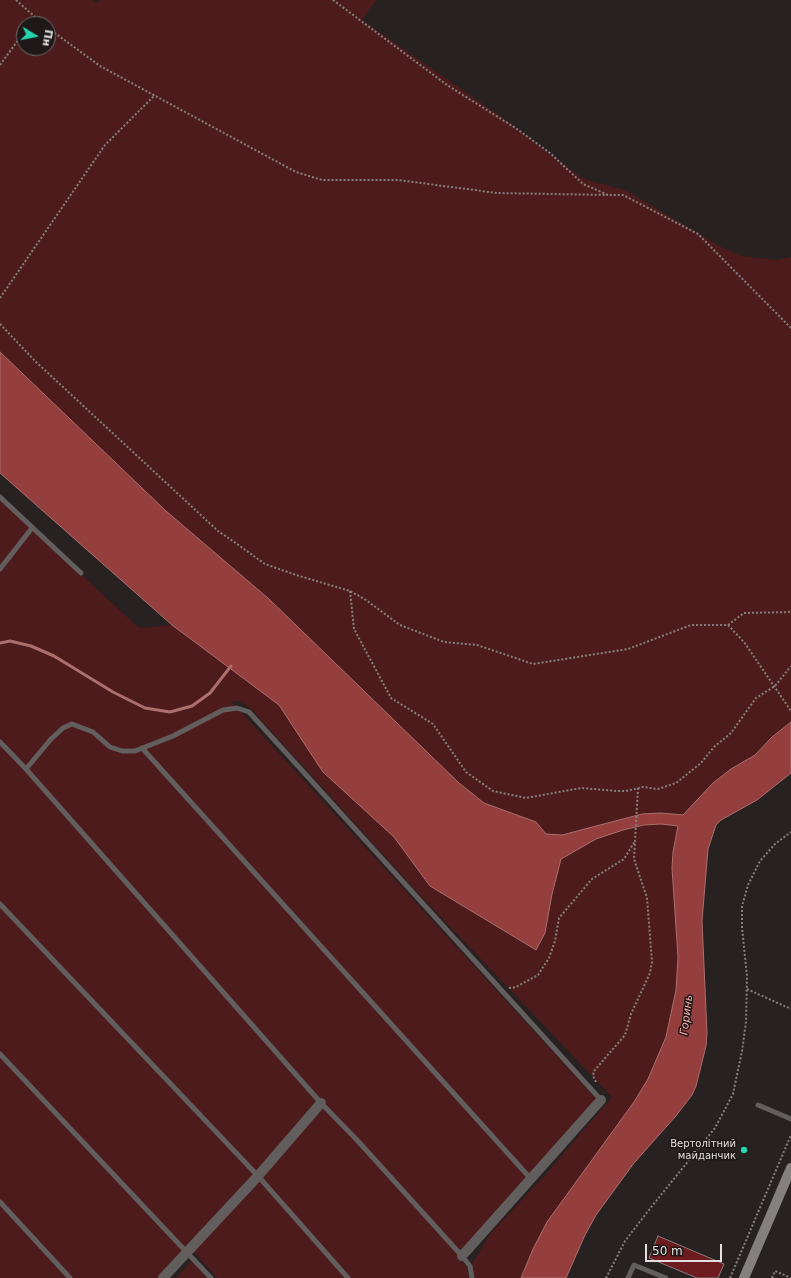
<!DOCTYPE html>
<html>
<head>
<meta charset="utf-8">
<style>
  body { margin:0 }
  #map { position:relative; width:791px; height:1278px; overflow:hidden; background:#272121; font-family:"DejaVu Sans",sans-serif }
  canvas { display:block }
  .north { position:absolute; left:16px; top:16px; width:40px; height:40px; box-sizing:border-box; background:#1e1818; border:1px solid #6d6868; border-radius:50%; rotate:100deg; font-size:11px; font-weight:700; line-height:16px; text-align:center; color:#e3dfdf }
  .north::after { content:''; display:block; margin:auto; width:14px; height:18px; background:#24d5ae; clip-path:polygon(50% 0,100% 100%,50% 72%,0 100%) }
  .scale { position:absolute; left:645px; top:1244px; width:77px; height:18px; box-sizing:border-box; border:2px solid #e3dfdf; border-top:0; padding-left:5px; font-size:12px; line-height:14px; white-space:nowrap; color:#e3dfdf; -webkit-text-stroke:3px #1e1818; paint-order:stroke }
</style>
</head>
<body>
<div id="map">
<canvas width="791" height="1278"></canvas>
<div class="north">Пн</div>
<div class="scale">50 m</div>
</div>
<script>
const g = document.querySelector('canvas').getContext('2d');
g.lineJoin = 'round';
function fillPath(path, color) { g.fillStyle = color; g.fill(path, 'evenodd'); }
const poly = rows => new Path2D(rows.map(r => 'M' + r).join(''));
function trace(path, color, width, dash) { g.strokeStyle = color; g.lineWidth = width; g.lineCap = dash ? 'butt' : 'round'; g.setLineDash(dash || []); g.stroke(path); }
function label(font, color, halo, rows, align = 'center') {
  g.font = font + ' "DejaVu Sans",sans-serif'; g.lineWidth = 3; g.setLineDash([]); g.textBaseline = 'middle'; g.strokeStyle = halo; g.fillStyle = color; for (const [text, x, y, turn = 0] of rows) {
    g.save(); g.translate(x, y); g.rotate((+turn || 0) * Math.PI / 180); g.textAlign = isNaN(turn) ? turn : align; if (halo) g.strokeText(text, 0, 0); g.fillText(text, 0, 0); g.restore();
  }
}
const green = poly([
  [0,0,92,0,96,3,100,0,376,0,362,20,513,125,579,176,590,181,625,190,723,248,742,256,776,260,791,257,791,722,772,737,755,755,731,769,683,815,661,813,642,814,562,835,546,834,536,822,484,803,459,783,269,599,166,511,0,352],
  [24,24,48,24,48,48,24,48],
  [0,499,139,628,172,625,279,705,323,772,394,837,430,886,535,950,545,933,552,894,561,859,596,839,623,830,644,825,661,824,678,826,673,852,672,868,678,957,676,990,666,1037,648,1079,634,1102,547,1222,533,1249,521,1278,475,1278,472,1264,490,1234,546,1174,612,1097,418,893,254,712,242,702,231,701,597,1100,457,1256,467,1267,469,1278,217,1278,188,1245,157,1278,0,1278],
  [193,1259,209,1278,176,1278]
]);
const water = poly([
  [0,352,166,511,269,599,459,783,484,803,536,822,546,834,562,835,642,814,661,813,683,815,713,783,731,769,755,755,772,737,791,722,791,773,757,800,721,820,716,825,708,849,702,921,707,1033,706,1046,696,1086,692,1095,675,1117,634,1163,596,1215,585,1235,566,1278,521,1278,533,1249,547,1222,634,1102,648,1079,666,1037,676,990,678,957,672,868,673,852,678,826,661,824,644,825,623,830,596,839,561,859,552,894,545,933,536,950,430,886,394,837,323,772,279,705,172,625,0,473,0,352]
]);
const stream = poly([
  [0,643,10,641,31,646,54,656,113,692,145,708,170,712,192,706,210,693,231,666]
]);
const building = poly([
  [658,1236,724,1264,718,1278,697,1278,649,1258,658,1236]
]);
const path = poly([
  [16,0,43,24],
  [333,0,447,85,517,129,550,153,583,184,608,195,623,195,698,234,791,328],
  [30,24,34,18],
  [48,28,100,66,296,172,322,180,398,180,497,193,608,195],
  [0,65,24,32],
  [0,298,105,145,155,95],
  [0,324,35,361,218,531,237,544,265,564,296,575,350,591,366,600,400,625,444,642,477,645,533,664,628,649,691,625,728,625,744,613,791,612],
  [350,591,354,629,391,698,433,724,466,772,493,791,526,798,581,788,617,791,626,791,643,787,658,789,676,783,701,763,714,747,731,733,756,698,775,686,791,666],
  [728,625,744,642,791,711],
  [509,988,516,987,538,975,549,958,555,941,559,918,592,879,624,859,635,841],
  [747,989,791,1009],
  [596,1082,593,1076,594,1071,625,1035,631,1014,650,973,652,962,647,898,634,859,638,788],
  [606,1278,625,1241,652,1206,715,1128,733,1094,742,1051,746,1022,747,976,742,928,742,906,748,885,760,861,775,844,791,832],
  [730,1278,791,1135],
  [772,1278,775,1271,791,1278]
]);
const lane = poly([
  [0,497,81,573],
  [0,569,32,528],
  [0,742,26,769,321,1103,357,1140,462,1256,470,1266,472,1278],
  [142,748,531,1179],
  [26,769,51,739,63,728,72,724,93,732,110,747,122,751,135,751,173,736,223,710,237,708,249,712,601,1100],
  [0,904,258,1176,348,1278],
  [0,1054,211,1278],
  [758,1105,791,1119],
  [0,1202,70,1278],
  [628,1278,634,1265,666,1278]
]);
const street = poly([
  [462,1256,601,1100],
  [163,1278,258,1176,321,1103]
]);
const secondary = poly([
  [744,1278,791,1168]
]);
const markers = [
  [744,1150,4,"#24d5ae"]
];
const poiNames = [
  ["Вертолітний",736,1144],
  ["майданчик",736,1156]
];
const waterNames = [
  ["Горинь",687,1015,-83]
];
fillPath(green, '#4d1b1b');
fillPath(water, '#943f3e');
trace(water, '#ac6f6e', 1);
trace(stream, '#ac6f6e', 3);
fillPath(building, '#6e1b1f');
trace(building, '#867e7e', 1);
trace(path, '#858080', 2, [2, 2]);
trace(lane, '#625e5e', 5);
trace(street, '#625e5e', 10);
trace(secondary, '#858080', 10);
for (const [x, y, r, color] of markers) { const dot = new Path2D(); dot.arc(x, y, r, 0, 2 * Math.PI); g.fillStyle = color; g.fill(dot); trace(dot, '#1e1818', 1.5); }
label('10px', '#e3dfdf', '#1e1818', poiNames, 'right');
label('italic 11px', '#feb3af', '#1e1818', waterNames);
</script>
</body>
</html>
